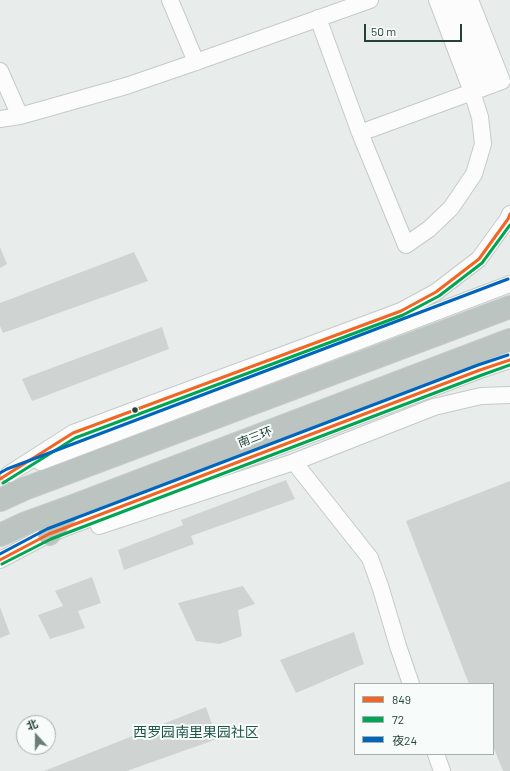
<!DOCTYPE html>
<html>
<head>
<meta charset="utf-8">
<style>
  body { margin:0 }
  #map { position:relative; width:510px; height:771px; overflow:hidden; background:#e8edeb; font-family:Barlow,"Noto Sans SC",sans-serif }
  canvas { display:block }
  .legend { position:absolute; left:354px; top:683px; width:140px; height:72px; box-sizing:border-box; background:#f7fbf9; border:1px solid #a3b1ad; margin:0; padding:5px 7px; list-style:none; font-size:12px; color:#24423a }
  .legend li { display:flex; align-items:center; gap:8px; height:20px }
  .legend b { width:20px; border:1px solid #a3b1ad }
  .north { position:absolute; left:16px; top:715px; width:40px; height:40px; box-sizing:border-box; background:#f7fbf9; border:1px solid #a3b1ad; border-radius:50%; rotate:339deg; font-size:11px; font-weight:700; line-height:16px; text-align:center; color:#24423a }
  .north::after { content:''; display:block; margin:auto; width:14px; height:18px; background:#697e78; clip-path:polygon(50% 0,100% 100%,50% 72%,0 100%) }
  .scale { position:absolute; left:364px; top:24px; width:98px; height:18px; box-sizing:border-box; border:2px solid #24423a; border-top:0; padding-left:5px; font-size:12px; line-height:14px; white-space:nowrap; color:#24423a; -webkit-text-stroke:3px #f7fbf9; paint-order:stroke }
</style>
</head>
<body>
<div id="map">
<canvas width="510" height="771"></canvas>
<ul class="legend">
<li><b style="height:5px;background:#f26522"></b>849</li>
<li><b style="height:5px;background:#00a651"></b>72</li>
<li><b style="height:5px;background:#0065bd"></b>夜24</li>
</ul>
<div class="north">北</div>
<div class="scale">50 m</div>
</div>
<script>
const g = document.querySelector('canvas').getContext('2d');
g.lineJoin = 'round';
function fillPath(path, color) { g.fillStyle = color; g.fill(path, 'evenodd'); }
const poly = rows => new Path2D(rows.map(r => 'M' + r).join(''));
function trace(path, color, width, dash) { g.strokeStyle = color; g.lineWidth = width; g.lineCap = dash ? 'butt' : 'round'; g.setLineDash(dash || []); g.stroke(path); }
function label(font, color, halo, rows, align = 'center') {
  g.font = font + ' Barlow,"Noto Sans SC",sans-serif'; g.lineWidth = 4; g.setLineDash([]); g.textBaseline = 'middle'; g.strokeStyle = halo; g.fillStyle = color; for (const [text, x, y, turn = 0] of rows) {
    g.save(); g.translate(x, y); g.rotate((+turn || 0) * Math.PI / 180); g.textAlign = isNaN(turn) ? turn : align; if (halo) g.strokeText(text, 0, 0); g.fillText(text, 0, 0); g.restore();
  }
}
const building = poly([
  [0,247,7,264,0,268],
  [134,252,148,281,3,333,0,326,0,303],
  [162,327,169,349,32,401,22,379],
  [286,480,295,499,191,536,194,544,124,570,118,550,183,525,181,520],
  [510,481,510,771,503,771,493,746,493,684,469,684,406,521],
  [92,577,101,603,78,611,85,628,50,639,38,615,63,606,55,591],
  [243,586,255,604,238,610,242,636,220,644,196,641,178,603],
  [0,607,10,634,0,638],
  [354,632,364,664,296,693,280,660],
  [206,707,217,739,127,771,44,771]
]);
const minor = poly([
  [170,0,196,62],
  [437,0,472,92,502,81,470,0],
  [453,0,487,86],
  [318,18,360,133,472,92,480,117,483,144,474,174,451,208,429,229,406,245,360,133],
  [0,71,20,116],
  [0,119,20,116,126,86,196,62,370,0],
  [40,462,510,284],
  [294,462,370,558,381,589,398,646,411,684],
  [9,474,73,433,401,311,436,292,479,259,508,219,510,214],
  [99,526,294,462,434,407,481,396,510,395],
  [0,560,49,534,480,370,510,360],
  [436,754,442,771]
]);
const highway = poly([
  [0,500,24,489,510,307],
  [49,534,73,507],
  [0,535,26,523,73,506,510,340]
]);
const bus1 = poly([
  [0,479,73,433,401,311,436,292,479,259,508,219,510,214],
  [0,560,49,534,480,370,510,360]
]);
const bus2 = poly([
  [3,483,75,438,403,315,439,296,482,263,510,225],
  [2,564,51,539,482,375,510,365]
]);
const bus3 = poly([
  [0,473,7,469,508,279],
  [0,554,47,529,478,365,508,355]
]);
const markers = [
  [135,410,3.5,"#24423a"]
];
const streetNames = [
  ["南三环",255,437,-21]
];
const quarterNames = [
  ["西罗园南里果园社区",196,732]
];
fillPath(building, '#cfd4d2');
trace(minor, '#c5cac8', 18);
trace(highway, '#c3ccc9', 24);
trace(minor, '#fcfcfc', 16);
trace(highway, '#bcc4c2', 22);
trace(bus1, '#f26522', 3);
trace(bus2, '#00a651', 3);
trace(bus3, '#0065bd', 3);
for (const [x, y, r, color] of markers) { const dot = new Path2D(); dot.arc(x, y, r, 0, 2 * Math.PI); g.fillStyle = color; g.fill(dot); trace(dot, '#f7fbf9', 1.5); }
label('12px', '#24423a', '#f7fbf9', streetNames);
label('14px', '#1f5548', '#f7fbf9', quarterNames);
</script>
</body>
</html>
